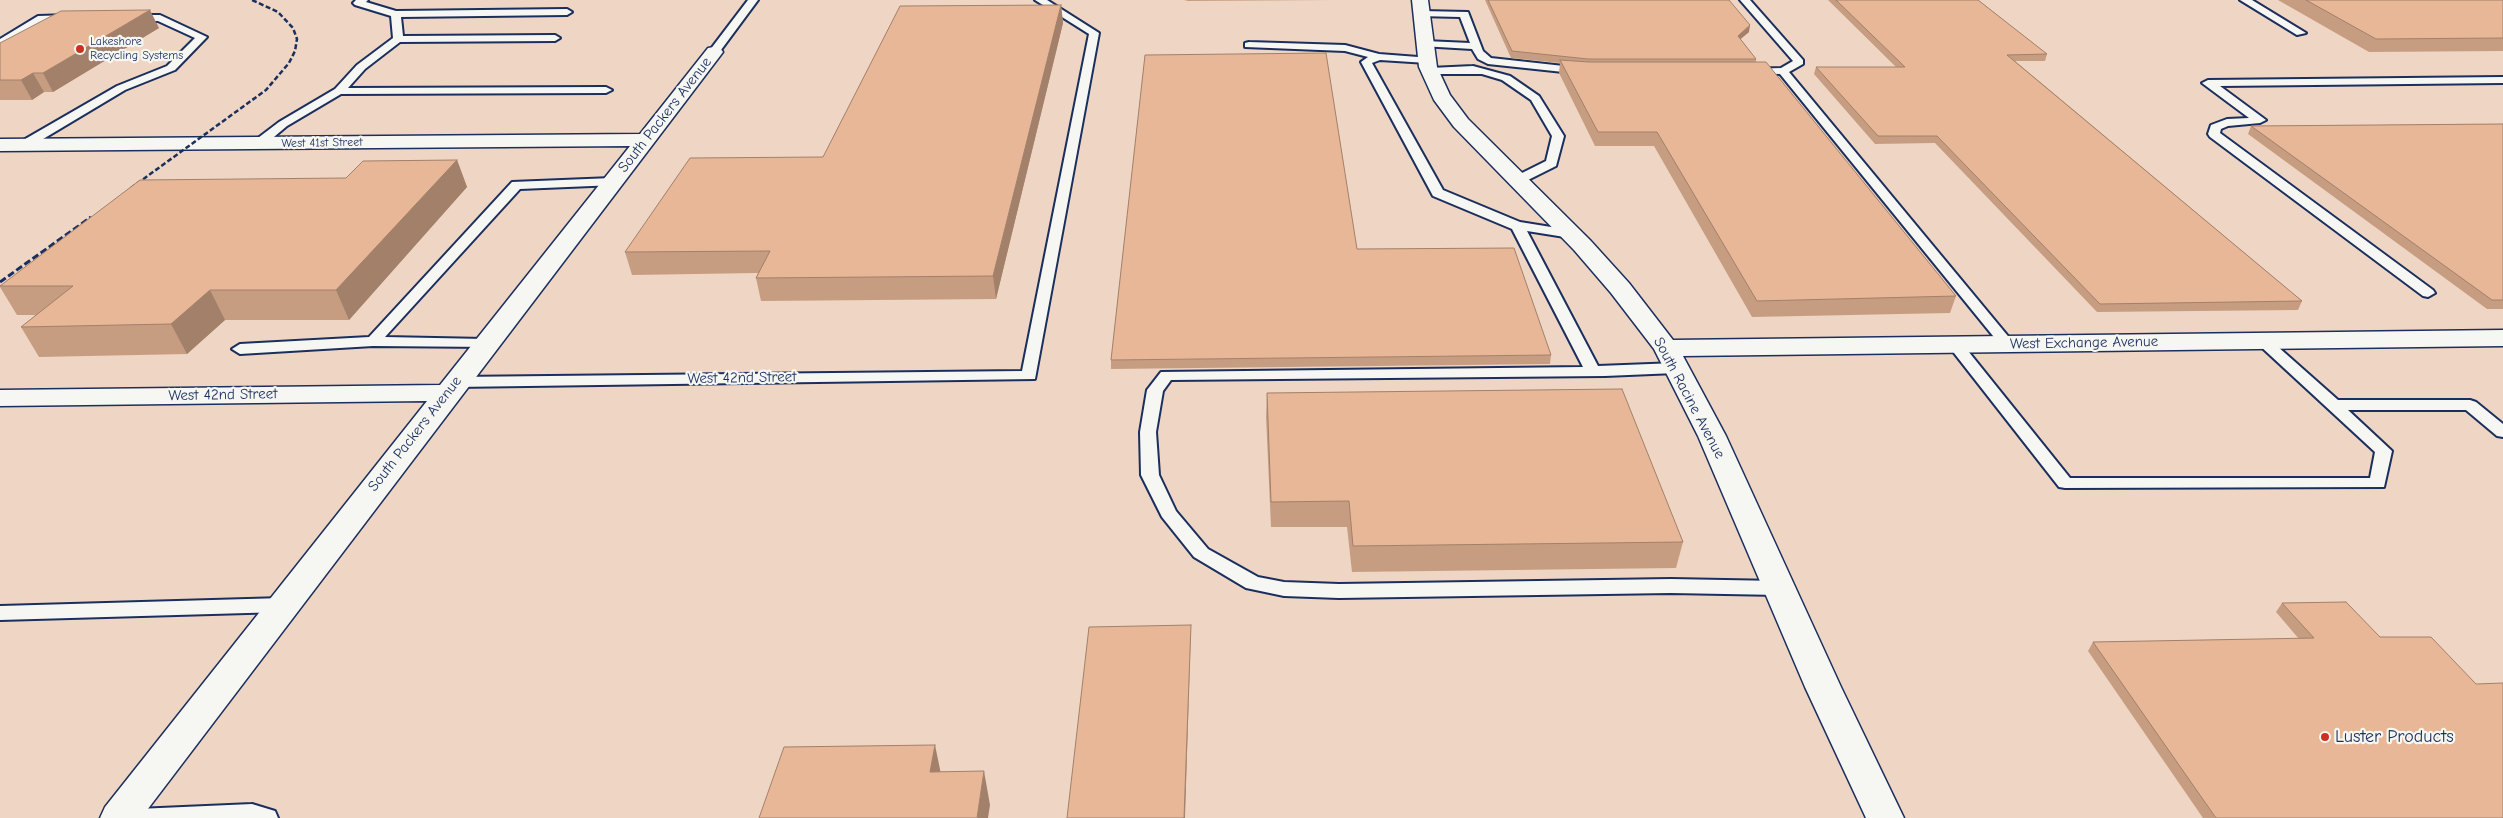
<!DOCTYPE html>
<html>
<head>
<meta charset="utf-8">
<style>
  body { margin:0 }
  canvas { display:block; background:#f2e3d7 }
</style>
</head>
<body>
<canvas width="2503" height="818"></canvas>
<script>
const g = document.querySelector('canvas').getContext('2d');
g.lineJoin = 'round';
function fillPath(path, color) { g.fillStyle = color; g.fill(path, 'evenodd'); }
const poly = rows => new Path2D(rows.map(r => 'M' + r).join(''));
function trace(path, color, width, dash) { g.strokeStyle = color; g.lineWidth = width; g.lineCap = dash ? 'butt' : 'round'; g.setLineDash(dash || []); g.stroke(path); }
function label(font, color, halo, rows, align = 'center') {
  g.font = font + ' "Comic Neue",sans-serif'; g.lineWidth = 4.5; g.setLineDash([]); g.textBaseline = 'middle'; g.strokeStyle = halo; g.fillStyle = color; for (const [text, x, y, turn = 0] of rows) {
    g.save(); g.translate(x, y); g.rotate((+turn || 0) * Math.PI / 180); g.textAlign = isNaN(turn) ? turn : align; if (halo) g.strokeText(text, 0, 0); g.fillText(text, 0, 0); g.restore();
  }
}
const built = poly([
  [0,0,2503,0,2503,818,0,818]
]);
const service = poly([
  [356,0,368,0,366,2,396,11,567,9,572,12,567,15,401,17,403,36,555,35,560,38,555,41,400,42,365,69,348,88,606,87,612,90,606,93,341,94,287,126,262,147,254,147,252,144,254,141,279,122,335,89,357,65,393,38,391,16,355,5,353,3,356,0],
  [748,0,758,0,718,54,710,54,710,50,748,0],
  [1035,0,1047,0,1099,33,1035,379,455,387,447,382,455,377,1022,371,1089,34,1035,0],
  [1740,0,1750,0,1803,60,1803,64,1789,72,2012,341,2015,344,2012,347,2002,347,1780,74,1747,73,1747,69,1781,68,1793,61,1740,0],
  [2240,0,2252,0,2306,33,2297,35,2240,0],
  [1422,11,1468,12,1483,51,1491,58,1582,68,1587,71,1582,74,1488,64,1478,59,1472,49,1421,46,1421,42,1425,41,1470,43,1460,17,1418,16,1417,14,1422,11],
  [69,15,73,16,73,20,44,21,0,46,0,39,38,16,69,15],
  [160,15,207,37,175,70,125,90,28,148,20,148,18,145,20,142,117,86,167,66,195,38,158,21,133,21,128,18,133,15,160,15],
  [1249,42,1345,45,1379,54,1431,58,1432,60,1427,63,1380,60,1372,63,1443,190,1520,222,1576,231,1578,234,1576,237,1571,238,1527,231,1598,366,1676,363,1684,368,1676,373,1605,376,1171,380,1163,391,1156,432,1159,475,1176,511,1208,549,1258,577,1284,582,1339,584,1671,579,1779,581,1786,583,1789,588,1786,593,1779,595,1671,593,1339,598,1284,596,1246,588,1194,557,1162,517,1141,475,1140,432,1147,390,1161,372,1583,367,1512,229,1433,196,1361,62,1368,57,1345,51,1245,47,1245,43,1249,42],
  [1473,66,1510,76,1539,96,1564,136,1556,166,1522,183,1514,183,1512,180,1514,177,1546,161,1552,136,1531,100,1502,80,1482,74,1430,74,1425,71,1430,68,1473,66],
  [2503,77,2503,83,2220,86,2266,120,2260,123,2228,126,2221,129,2220,133,2433,290,2435,293,2428,297,2423,296,2210,137,2208,134,2211,125,2227,119,2249,118,2202,83,2208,80,2503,77],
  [612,178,616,179,618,182,616,185,520,189,385,337,485,339,493,344,490,347,373,346,240,354,232,349,240,344,369,337,512,182,612,178],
  [2263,336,2268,338,2338,400,2470,400,2476,402,2503,424,2503,437,2497,436,2466,410,2348,410,2392,451,2384,487,2065,488,2059,487,1947,344,1955,339,1960,341,2070,478,2370,478,2375,452,2258,344,2255,341,2263,336],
  [283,598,290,600,293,605,290,610,283,612,0,620,0,606,283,598],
  [252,804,275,811,278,818,126,818,129,811,137,809,252,804]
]);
const minor = poly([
  [714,47,720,48,723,52,720,56,141,818,100,818,105,807,427,401,0,406,0,390,440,385,630,146,0,151,0,139,640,134,708,48,714,47]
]);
const tertiary = poly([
  [1412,0,1428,0,1437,67,1450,95,1468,119,1590,240,1629,283,1673,340,2503,330,2503,346,1683,356,1726,436,1841,687,1904,818,1866,818,1805,687,1698,436,1654,349,1611,293,1574,250,1454,127,1434,100,1419,67,1412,0]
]);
const railFar1 = poly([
  [131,188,266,90,289,63,295,51,297,39,293,28,278,12,252,0]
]);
const rail = poly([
  [0,282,91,217]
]);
const wall = poly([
  [1184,0,1334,0,1188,1],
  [1485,0,1729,0,1749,32,1740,39,1756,59,1756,62,1956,296,1950,313,1752,317,1654,146,1595,146,1559,73,1560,63,1511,58],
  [1828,0,1978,0,2047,54,2045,61,2015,61,2302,301,2298,310,2097,312,1935,143,1875,144,1814,74,1816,67,1896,67],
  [2278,0,2503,0,2503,51,2369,52],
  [1061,5,1063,23,996,299,761,301,756,278,758,273,632,275,625,252,823,157],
  [159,28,53,92,44,92,32,100,0,100,0,43],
  [2503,124,2503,309,2487,309,2248,134,2251,126],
  [457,160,467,187,349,320,225,320,187,354,39,357,21,327,36,315,17,315,0,287,0,285,346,178],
  [1551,355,1550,364,1111,369,1111,360],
  [1267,393,1683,542,1676,568,1352,572,1347,527,1271,527,1266,417],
  [2282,603,2380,637,2476,684,2503,818,2203,818,2088,651,2093,642,2299,639,2276,612]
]);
const shadedWall = poly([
  [1061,5,1063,23,996,299,993,276],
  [150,10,159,28,53,92,43,73],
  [1750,25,1749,32,1736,43,1738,36],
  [33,73,44,92,32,100,21,80],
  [457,160,467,187,349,320,336,290],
  [210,290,225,320,187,354,171,324],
  [1191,625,1185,818,1184,818],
  [935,745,942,779,930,772],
  [984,771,990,805,988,818,977,818]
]);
const building = poly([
  [1488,0,1729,0,1750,25,1738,36,1756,59,1588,59,1512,51,1488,0],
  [1836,0,1978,0,2047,54,2007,55,2302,301,2100,304,1937,136,1878,136,1816,67,1905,67,1836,0],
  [2306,0,2503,0,2503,38,2376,39,2306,0],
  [1061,5,993,276,756,278,770,251,625,252,690,158,823,157,900,6,1061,5],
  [150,10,43,73,33,73,21,80,0,80,0,43,61,11,150,10],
  [1326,53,1357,249,1514,248,1551,355,1111,360,1145,55,1326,53],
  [1560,60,1589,62,1766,62,1956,296,1757,301,1657,132,1598,132,1560,60],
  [2503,124,2503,300,2492,300,2251,126,2503,124],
  [457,160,336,290,210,290,171,324,21,327,73,286,0,286,140,180,346,178,363,161,457,160],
  [1622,389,1683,542,1353,546,1349,501,1271,502,1267,393,1622,389],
  [2346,602,2380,637,2431,637,2476,684,2503,683,2503,818,2216,818,2093,642,2314,638,2282,603,2346,602],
  [1191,625,1184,818,1067,818,1089,627,1191,625],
  [935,745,930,772,984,771,977,818,759,818,784,747,935,745]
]);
const markers = [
  [80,49,5,"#c8321e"],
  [2325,737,5,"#c8321e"]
];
const farPoinames = [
  ["Lakeshore",90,42],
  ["Recycling Systems",90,56]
];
const farStreetnames = [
  ["West 41st Street",322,143,-1]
];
const streetNames = [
  ["South Packers Avenue",665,115,-52],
  ["West Exchange Avenue",2084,343,-1],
  ["West 42nd Street",742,378,-1],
  ["West 42nd Street",223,395,-1],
  ["South Racine Avenue",1689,398,62],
  ["South Packers Avenue",415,434,-52]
];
const nearPoinames = [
  ["Luster Products",2335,737]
];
fillPath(built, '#efd6c4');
trace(service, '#1b2f5e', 4);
trace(minor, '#1b2f5e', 3);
trace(tertiary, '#1b2f5e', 3);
fillPath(service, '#f6f6f2');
fillPath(minor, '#f6f6f2');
fillPath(tertiary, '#f6f6f2');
trace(railFar1, '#1b2f5e', 2.5, [5, 2.5]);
trace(rail, '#1b2f5e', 3, [7, 3]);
fillPath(wall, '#c79d82');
fillPath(shadedWall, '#a2806a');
fillPath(building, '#e7b797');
trace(building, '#a2806a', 1);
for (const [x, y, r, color] of markers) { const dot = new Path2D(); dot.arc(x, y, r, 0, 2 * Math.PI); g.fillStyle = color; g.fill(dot); trace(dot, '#f6f6f2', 2); }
label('12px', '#1b2f5e', '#f6f6f2', farPoinames, 'left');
label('12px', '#1b2f5e', '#f6f6f2', farStreetnames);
label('15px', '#1b2f5e', '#f6f6f2', streetNames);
label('18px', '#1b2f5e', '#f6f6f2', nearPoinames, 'left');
</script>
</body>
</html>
